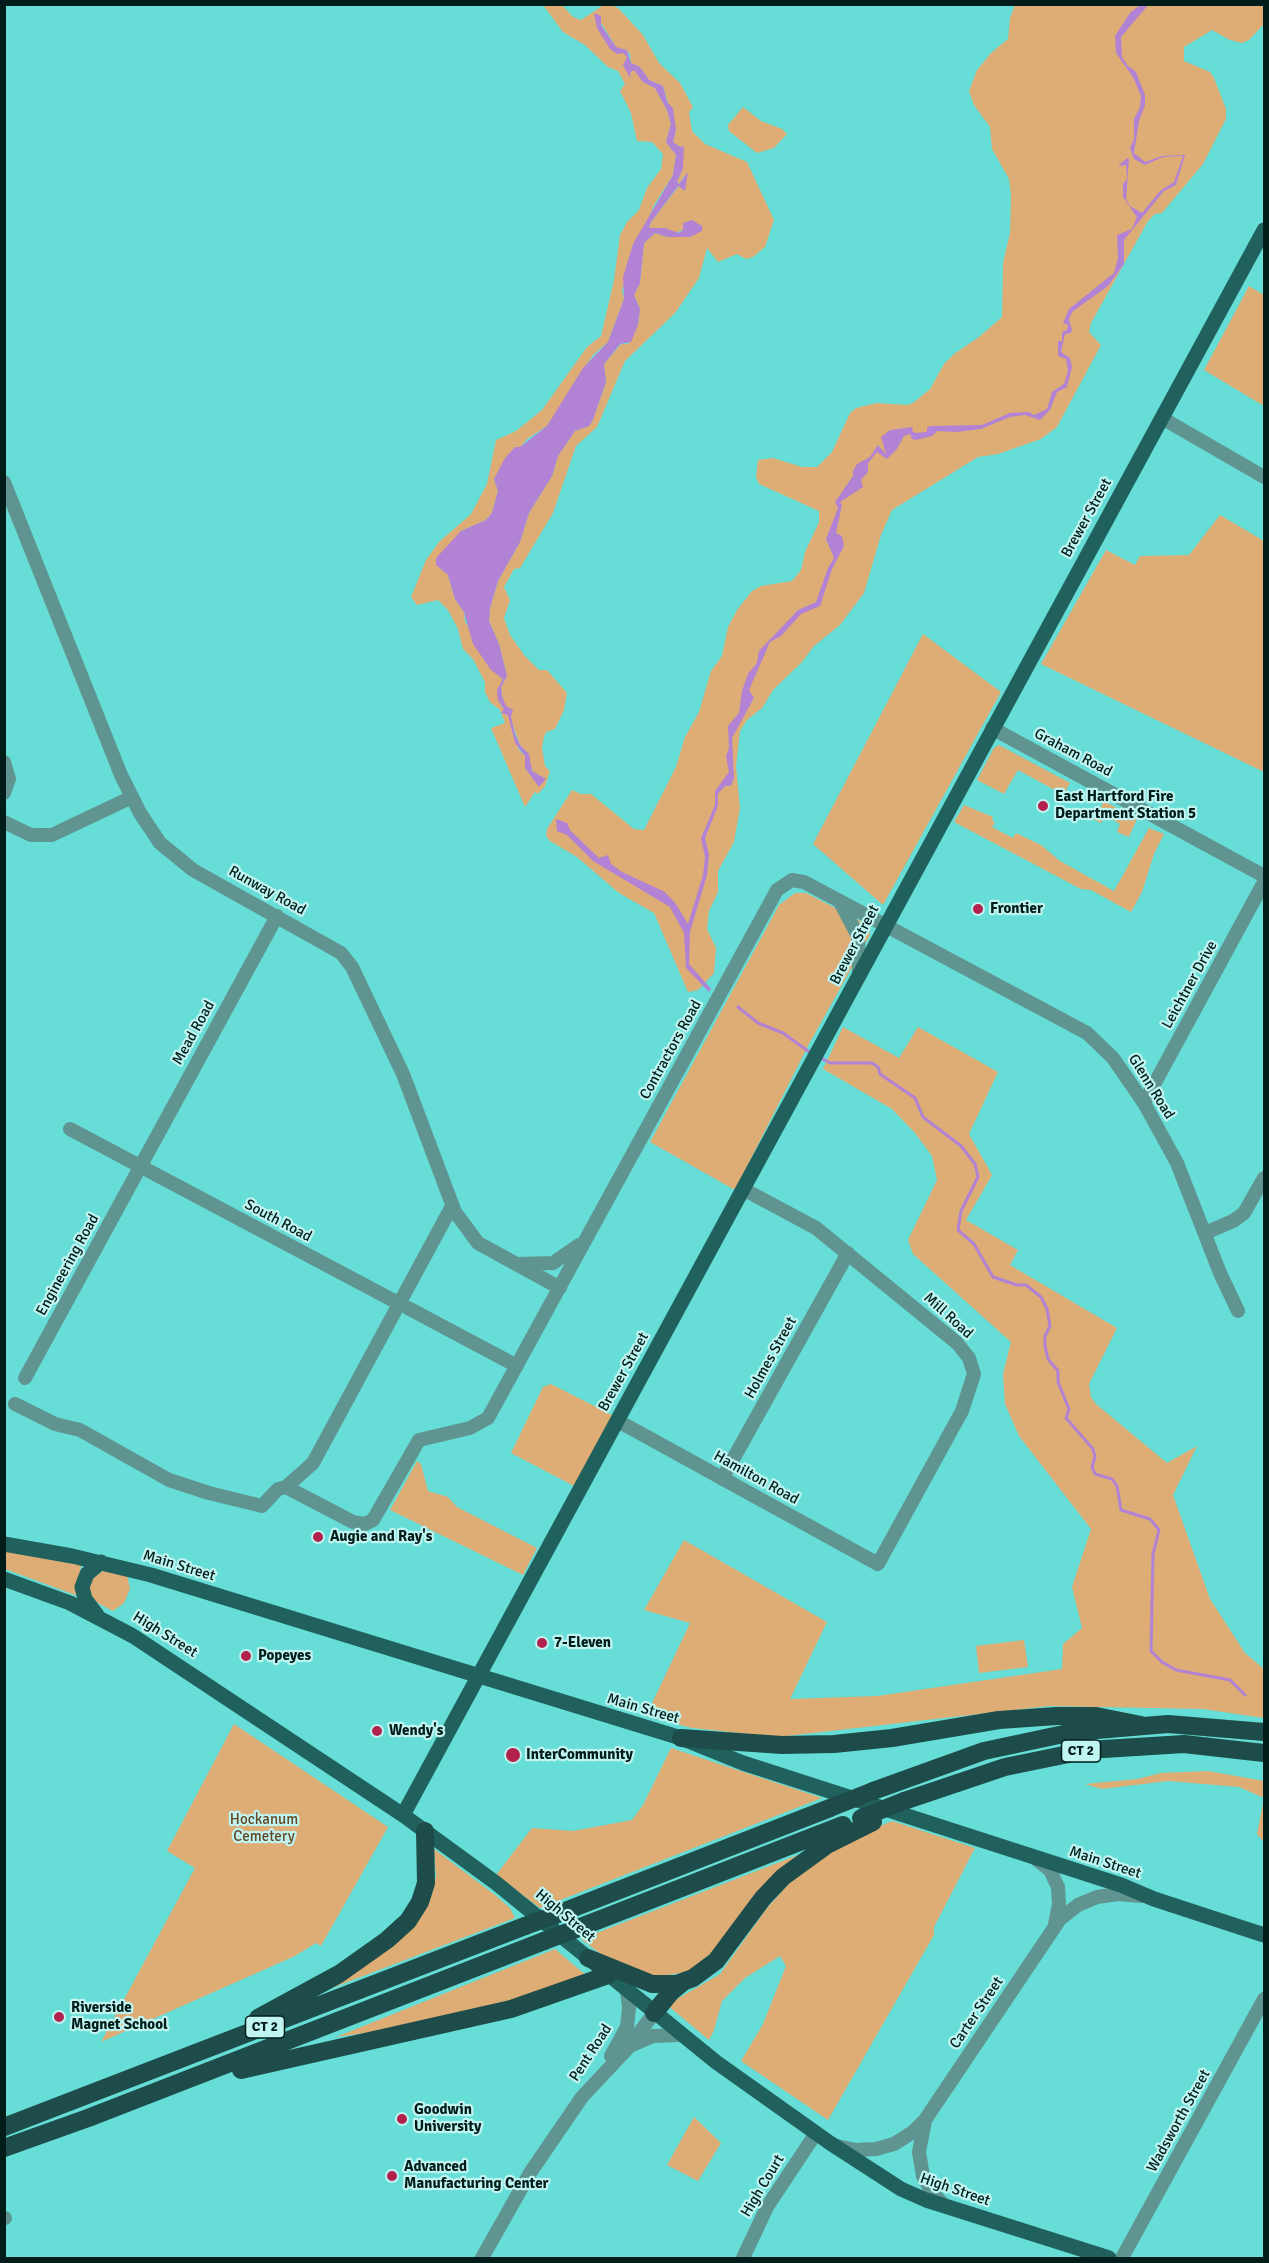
<!DOCTYPE html>
<html>
<head>
<meta charset="utf-8">
<style>
  body { margin:0 }
  #map { position:relative; width:1269px; height:2263px; overflow:hidden; background:#66ded7; font-family:Signika,sans-serif }
  canvas { display:block }
  .frame { position:absolute; inset:0; border:6px solid #021c1a; pointer-events:none }
</style>
</head>
<body>
<div id="map">
<canvas width="1269" height="2263"></canvas>
<div class="frame"></div>
</div>
<script>
const g = document.querySelector('canvas').getContext('2d');
g.lineJoin = 'round';
function fillPath(path, color) { g.fillStyle = color; g.fill(path, 'evenodd'); }
const poly = rows => new Path2D(rows.map(r => 'M' + r).join(''));
function trace(path, color, width, dash) { g.strokeStyle = color; g.lineWidth = width; g.lineCap = dash ? 'butt' : 'round'; g.setLineDash(dash || []); g.stroke(path); }
function label(font, color, halo, rows, align = 'center') {
  g.font = font + ' Signika,sans-serif'; g.lineWidth = 4.5; g.setLineDash([]); g.textBaseline = 'middle'; g.strokeStyle = halo; g.fillStyle = color; for (const [text, x, y, turn = 0] of rows) {
    g.save(); g.translate(x, y); g.rotate((+turn || 0) * Math.PI / 180); g.textAlign = isNaN(turn) ? turn : align; if (halo) g.strokeText(text, 0, 0); g.fillText(text, 0, 0); g.restore();
  }
}
const green = poly([
  [543,5,562,5,573,17,581,20,602,6,613,5,619,9,643,35,659,63,680,83,693,107,689,112,692,131,705,144,747,162,774,220,765,247,753,257,746,259,737,254,718,262,707,248,699,278,675,313,625,361,597,427,576,446,553,513,520,568,514,569,504,587,510,600,504,618,510,635,524,655,539,670,547,670,567,693,564,710,555,729,546,732,544,737,542,748,545,766,550,771,545,786,538,794,535,792,525,807,491,728,505,723,500,710,490,702,485,692,485,682,473,659,463,649,458,629,448,610,438,600,417,605,411,597,426,560,439,542,471,514,487,484,496,440,516,431,542,410,587,347,601,336,614,280,620,235,627,222,639,210,647,188,661,169,663,154,652,142,637,141,631,113,620,91,625,84,618,71,608,67,585,45,563,32],
  [595,13,616,47,630,53,631,63,640,67,649,80,663,86,676,130,673,142,680,147,683,168,677,182,679,184,685,175,685,178,651,222,649,229,665,228,675,233,683,230,690,237,668,237,655,233,644,243,640,283,634,295,640,309,638,325,628,344,621,344,604,364,606,382,592,422,589,426,575,431,558,456,552,476,529,513,520,542,498,581,490,608,489,621,499,644,507,676,501,687,502,696,520,745,529,754,529,762,539,786,525,768,525,756,519,750,508,715,498,700,503,678,465,622,464,612,455,599,448,575,461,531,486,520,492,513,498,491,494,479,527,439,547,426,593,355,608,342,624,299,622,290,654,205,673,175,676,155,666,142,671,124,667,110,655,88,643,82,634,69,630,73,627,57,623,52,610,49],
  [1015,5,1264,5,1264,24,1249,40,1242,43,1230,40,1212,30,1184,47,1184,61,1210,72,1214,78,1226,109,1226,119,1203,164,1162,213,1155,214,1148,221,1091,323,1089,332,1101,345,1057,427,1041,439,998,454,978,457,892,510,881,535,864,593,840,625,814,646,802,662,773,690,762,708,747,720,740,731,736,766,740,808,734,842,718,871,718,892,709,911,707,929,716,948,714,973,698,990,688,992,654,913,619,893,577,857,550,841,546,836,547,829,572,790,581,794,591,794,634,829,644,830,676,767,685,737,699,712,711,671,722,656,728,627,737,610,752,591,761,586,792,581,801,570,805,552,819,522,819,511,759,484,756,477,758,460,773,458,802,467,817,467,832,452,850,413,856,408,877,403,907,405,913,403,930,389,944,364,954,354,979,337,1002,317,1003,263,1010,233,1011,195,1009,179,992,149,990,127,974,105,969,91,977,70,991,53,1008,39,1010,18],
  [743,107,761,121,782,129,787,134,774,148,757,153,729,131,728,125],
  [1249,286,1264,295,1264,406,1204,370],
  [1220,515,1264,541,1264,772,1041,664,1106,550,1135,565,1140,556,1189,555],
  [923,634,1001,692,883,905,813,844],
  [999,745,1070,783,1065,792,1062,794,1018,770,1004,794,977,780,994,748],
  [1104,801,1137,819,1129,837,1117,832,1120,824,1106,816,1101,823,1094,820],
  [964,805,993,817,992,820,995,822,992,827,1013,838,1016,833,1041,845,1060,861,1114,891,1149,828,1164,834,1154,854,1142,892,1131,912,1091,890,1081,889,954,822],
  [795,893,806,893,868,925,870,935,809,1044,735,1190,650,1142,779,905],
  [843,1027,899,1058,918,1027,998,1072,969,1134,992,1175,966,1220,1018,1250,1010,1265,1117,1328,1089,1384,1091,1397,1096,1404,1167,1463,1197,1446,1173,1495,1210,1599,1245,1653,1264,1669,1264,1718,1203,1709,1049,1706,778,1737,692,1728,646,1716,690,1623,644,1610,684,1540,827,1622,790,1699,877,1696,1062,1669,1063,1644,1082,1628,1072,1587,1091,1529,1019,1436,1005,1404,1003,1374,1011,1342,913,1254,908,1240,937,1180,932,1156,915,1133,892,1109,823,1069],
  [551,1384,614,1416,574,1486,511,1453,543,1387],
  [417,1461,421,1464,428,1491,448,1497,457,1507,537,1548,523,1575,390,1510],
  [5,1551,81,1565,78,1596,5,1569],
  [103,1571,127,1574,130,1589,124,1603,113,1611,96,1602,89,1593,89,1584,95,1576],
  [1024,1640,1028,1667,979,1673,976,1646],
  [234,1724,388,1827,321,1946,316,1943,295,1956,101,2042,195,1868,167,1851],
  [671,1748,822,1798,540,1908,496,1875,532,1828,573,1831,632,1820,643,1805],
  [1208,1771,1264,1781,1264,1842,1257,1834,1264,1798,1239,1787,1168,1781,1102,1789,1085,1784,1137,1779,1161,1773],
  [892,1821,975,1848,934,1927,934,1935,828,2120,741,2061,763,2024,786,1966,780,1956,745,1978,722,2001,714,2030,709,2040,667,2005,720,1974,767,1908,803,1868,839,1844],
  [434,1849,495,1895,510,1908,515,1918,324,1991,433,1889,436,1876],
  [803,1853,715,1950,688,1972,655,1977,602,1955,581,1939],
  [555,1949,587,1976,550,1990,423,2025,336,2037],
  [694,2117,721,2143,698,2181,667,2165]
]);
const water = poly([
  [1140,5,1148,5,1121,37,1122,57,1128,66,1136,72,1145,95,1145,105,1139,121,1134,153,1145,162,1162,156,1185,155,1176,185,1164,191,1124,240,1124,264,1108,286,1072,312,1069,320,1072,329,1071,333,1065,334,1061,352,1070,358,1072,367,1067,387,1057,392,1050,410,1040,420,1025,415,1010,417,981,429,957,432,937,431,932,436,916,440,912,439,910,434,904,436,897,449,887,459,877,452,868,463,868,472,861,480,863,487,840,502,842,505,836,533,842,536,844,546,832,569,820,606,801,614,781,636,770,642,749,690,754,698,732,738,734,778,731,786,725,786,718,794,718,806,705,838,709,855,707,875,690,932,689,964,711,989,709,992,686,968,684,933,670,907,593,861,567,835,557,831,556,819,567,823,570,830,599,858,608,855,611,864,622,872,665,892,676,904,688,924,703,875,705,857,701,838,715,805,715,791,729,772,726,756,729,748,728,726,739,713,742,691,748,674,757,663,759,651,798,610,816,602,828,568,834,558,826,539,838,508,835,502,853,476,853,471,857,464,870,457,878,445,886,454,881,437,890,430,913,427,912,431,915,433,927,432,927,428,930,426,982,425,1010,413,1029,412,1034,415,1047,409,1052,392,1064,384,1068,371,1066,359,1058,356,1058,341,1062,341,1062,332,1067,330,1068,325,1063,323,1069,309,1114,273,1118,258,1117,235,1132,229,1137,217,1123,197,1123,184,1127,179,1126,165,1118,166,1127,158,1129,159,1126,199,1130,206,1142,213,1160,191,1174,182,1183,156,1163,157,1145,165,1134,159,1130,148,1134,139,1134,119,1140,107,1141,96,1133,77,1116,53,1115,36,1130,13],
  [594,13,601,16,601,25,616,47,627,50,631,63,640,67,649,80,663,86,667,102,673,108,676,130,673,142,680,147,684,146,683,168,677,182,679,184,688,172,685,191,678,186,651,222,649,228,665,228,679,233,683,230,683,223,692,220,702,226,702,231,690,237,668,237,655,233,644,243,640,283,634,295,640,309,638,325,631,342,620,344,604,364,606,382,592,422,589,426,575,431,558,456,552,476,529,513,520,542,498,581,490,608,489,621,499,644,507,676,501,687,502,696,506,706,513,710,511,717,515,734,520,745,529,754,532,771,546,779,539,787,525,768,525,756,515,743,508,715,501,713,504,709,498,700,497,690,503,679,491,670,473,644,464,612,455,599,448,575,436,565,436,558,461,531,486,520,492,513,498,491,494,479,505,458,515,447,520,447,547,426,583,368,608,342,624,299,623,277,633,244,673,175,676,155,666,142,671,124,667,110,655,88,643,82,634,70,630,73,631,78,629,76,623,65,627,57,623,53,617,54,610,49,597,28]
]);
const stream = poly([
  [738,1007,758,1023,783,1033,812,1054],
  [821,1058,830,1063,872,1063,878,1067,880,1074,915,1098,923,1117,961,1146,975,1164,978,1177,961,1211,958,1230,974,1244,993,1277,1017,1285,1026,1285,1041,1297,1047,1309,1050,1326,1045,1336,1045,1346,1048,1359,1058,1371,1058,1382,1069,1409,1066,1418,1093,1449,1095,1457,1092,1467,1095,1474,1112,1479,1117,1486,1121,1510,1150,1519,1159,1530,1153,1554,1151,1651,1162,1662,1176,1670,1230,1680,1245,1695]
]);
const minor = poly([
  [1162,418,1264,477],
  [4,482,121,775,140,813,160,843,193,870,341,953,352,967,403,1074,455,1212,478,1243,560,1288],
  [992,728,1264,876],
  [4,762,9,779,4,793],
  [4,822,31,835,52,835,132,797],
  [840,902,858,936,859,975],
  [1144,1103,1264,882],
  [70,1129,400,1304],
  [1205,1233,1233,1221,1244,1213,1264,1178],
  [517,1264,553,1263,579,1245],
  [408,1308,517,1366],
  [25,1378,277,916],
  [15,1404,55,1424,80,1430,169,1480,209,1493,262,1506,278,1489,286,1487,353,1522,365,1524,373,1520,419,1440,470,1428,488,1418,777,890,792,880,804,882,1087,1033,1113,1058,1144,1103,1177,1163,1220,1273,1238,1311],
  [618,1421,878,1564,962,1411,974,1374,969,1358,957,1343,816,1228,745,1190],
  [722,1479,848,1253],
  [286,1487,313,1463,452,1206],
  [1037,1860,1050,1870,1058,1887,1059,1904,1055,1924],
  [632,2045,653,2036,680,2035],
  [611,2056,627,2027,629,2008,627,1991],
  [925,2121,919,2152,923,2176,931,2191,945,2206],
  [837,2146,856,2150,876,2149,894,2144,913,2132,925,2120,1060,1919,1078,1905,1097,1897,1118,1894,1141,1896],
  [4,2218,5,2218],
  [482,2258,530,2173,582,2097,628,2048,654,2013],
  [743,2258,767,2207,816,2133],
  [1122,2258,1264,1999]
]);
const major = poly([
  [4,1544,72,1556,151,1575,681,1738,743,1763,1121,1885,1154,1899,1264,1935],
  [4,1579,70,1603,133,1636,403,1815,496,1883,716,2062,830,2143,901,2189,926,2200,1109,2258],
  [97,1615,85,1599,82,1587,87,1574,101,1562],
  [403,1815,1264,230]
]);
const highway = poly([
  [681,1738,782,1745,834,1744,892,1738,999,1720,1057,1716,1096,1716,1141,1725],
  [873,1791,984,1751,1073,1732,1168,1724,1264,1732],
  [904,1801,1005,1767,1088,1750,1184,1744,1264,1753],
  [555,1915,830,1808],
  [573,1930,843,1825],
  [588,1958,652,1984,677,1984,693,1978,716,1961,763,1898,783,1877,827,1845,873,1822],
  [654,2013,671,1992,683,1982],
  [258,2018,339,1974,387,1940,408,1921,420,1902,426,1883,425,1831],
  [241,2070,511,2009,608,1975],
  [4,2127,525,1926],
  [4,2148,88,2118,544,1941]
]);
const highwayBridge = poly([
  [830,1808,873,1791],
  [861,1818,904,1801],
  [525,1926,555,1915],
  [544,1941,573,1930]
]);
const markers = [
  [1043,806,6,"#b2214c"],
  [978,909,6,"#b2214c"],
  [318,1537,6,"#b2214c"],
  [542,1643,6,"#b2214c"],
  [246,1656,6,"#b2214c"],
  [377,1731,6,"#b2214c"],
  [513,1755,8,"#b2214c"],
  [59,2017,6,"#b2214c"],
  [402,2119,6,"#b2214c"],
  [392,2176,6,"#b2214c"]
];
const shields = [
  [1081,1751,39],
  [265,2027,39]
];
const shieldNames = [
  ["CT 2",1081,1751],
  ["CT 2",265,2027]
];
const streetNames = [
  ["Brewer Street",1087,518,-61],
  ["Graham Road",1073,753,28],
  ["Runway Road",267,891,29],
  ["Brewer Street",855,945,-62],
  ["Leichtner Drive",1190,985,-61],
  ["Mead Road",194,1033,-61],
  ["Contractors Road",671,1050,-61],
  ["Glenn Road",1151,1087,58],
  ["South Road",278,1221,28],
  ["Engineering Road",68,1265,-61],
  ["Mill Road",948,1316,42],
  ["Holmes Street",771,1358,-61],
  ["Brewer Street",624,1372,-61],
  ["Hamilton Road",756,1478,29],
  ["Main Street",179,1566,17],
  ["High Street",165,1635,32],
  ["Main Street",643,1709,16],
  ["Main Street",1105,1863,18],
  ["High Street",565,1916,40],
  ["Carter Street",977,2013,-56],
  ["Pent Road",591,2053,-57],
  ["Wadsworth Street",1179,2121,-61],
  ["High Court",763,2186,-59],
  ["High Street",955,2190,19]
];
const poiNames = [
  ["East Hartford Fire",1055,797],
  ["Department Station 5",1055,814],
  ["Frontier",990,909],
  ["Augie and Ray's",330,1537],
  ["7-Eleven",554,1643],
  ["Popeyes",258,1656],
  ["Wendy's",389,1731],
  ["InterCommunity",526,1755],
  ["Riverside",71,2008],
  ["Magnet School",71,2025],
  ["Goodwin",414,2110],
  ["University",414,2127],
  ["Advanced",404,2167],
  ["Manufacturing Center",404,2184]
];
const parkNames = [
  ["Hockanum",264,1820],
  ["Cemetery",264,1837]
];
fillPath(green, '#ddad75');
fillPath(water, '#b282d4');
trace(stream, '#b282d4', 3);
trace(minor, '#5f9491', 14);
trace(major, '#20615e', 15);
trace(highway, '#1d4c4a', 18);
trace(highwayBridge, '#1d4c4a', 18);
for (const [x, y, r, color] of markers) { const dot = new Path2D(); dot.arc(x, y, r, 0, 2 * Math.PI); g.fillStyle = color; g.fill(dot); trace(dot, '#bff4f0', 2); }
for (const [x, y, w] of shields) { const box = new Path2D(); box.roundRect(x - w / 2, y - 11, w, 22, 4.5); g.fillStyle = '#bff4f0'; g.fill(box); trace(box, '#021c1a', 1.5); }
label('bold 14px', '#021c1a', null, shieldNames);
label('15px', '#021c1a', '#bff4f0', streetNames);
label('bold 15px', '#021c1a', '#bff4f0', poiNames, 'left');
label('15px', '#634724', '#bff4f0', parkNames);
</script>
</body>
</html>
